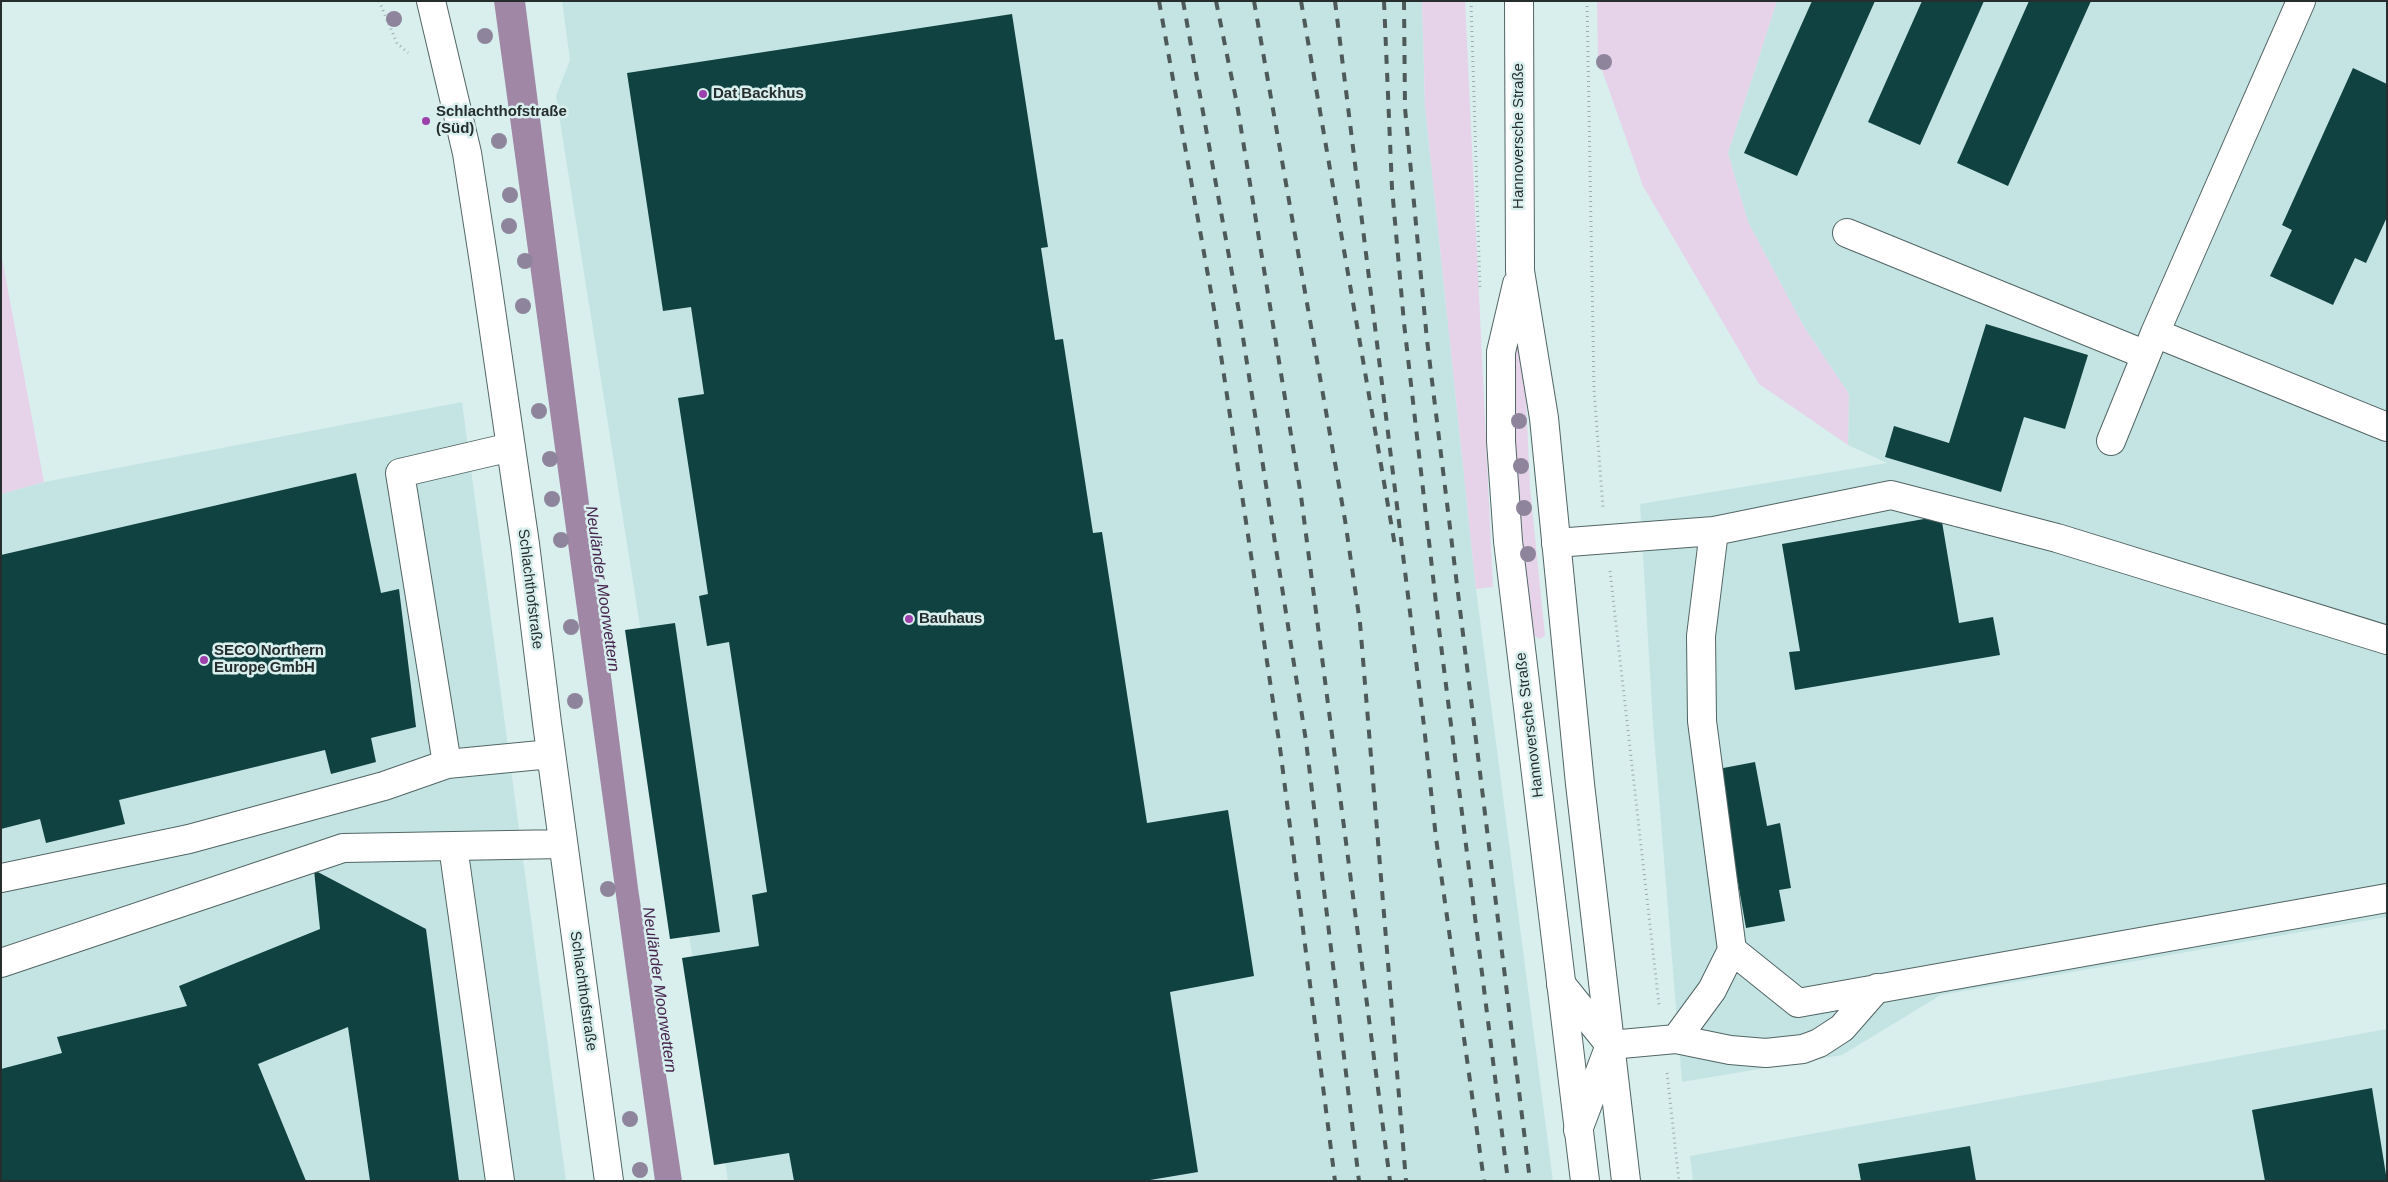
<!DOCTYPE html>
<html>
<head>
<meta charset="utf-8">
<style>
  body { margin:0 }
  #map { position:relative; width:2388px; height:1182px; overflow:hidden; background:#d8efee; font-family:Arial,sans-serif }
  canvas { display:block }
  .frame { position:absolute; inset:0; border:2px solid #252e2d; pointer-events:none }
</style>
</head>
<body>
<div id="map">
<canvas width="2388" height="1182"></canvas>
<div class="frame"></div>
</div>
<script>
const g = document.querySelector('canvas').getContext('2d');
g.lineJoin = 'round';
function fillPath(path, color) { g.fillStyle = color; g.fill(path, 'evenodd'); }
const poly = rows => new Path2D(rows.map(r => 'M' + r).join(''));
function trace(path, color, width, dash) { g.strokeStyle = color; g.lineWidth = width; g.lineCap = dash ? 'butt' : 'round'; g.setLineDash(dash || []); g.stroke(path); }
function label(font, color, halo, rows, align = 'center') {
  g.font = font + ' Arial,sans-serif'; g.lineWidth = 5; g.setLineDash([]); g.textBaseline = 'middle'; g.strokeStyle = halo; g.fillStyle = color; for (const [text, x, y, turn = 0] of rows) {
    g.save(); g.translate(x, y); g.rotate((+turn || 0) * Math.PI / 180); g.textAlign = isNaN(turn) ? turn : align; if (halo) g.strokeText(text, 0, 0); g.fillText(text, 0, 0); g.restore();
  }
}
const built = poly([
  [562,1,1422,1,1425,106,1476,589,1553,1181,728,1181,556,96,570,60],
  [1777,1,2387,1,2387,917,1941,995,1842,1055,1682,1082,1653,724,1640,504,1887,463,1848,445,1849,394,1804,327,1748,222,1728,153],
  [462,402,566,1181,1,1181,1,494,44,482],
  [2387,1029,2387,1181,1693,1181,1690,1156]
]);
const green = poly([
  [1422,1,1465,1,1493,587,1476,589,1425,106],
  [1597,1,1777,1,1728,153,1748,222,1804,327,1849,394,1848,445,1759,384,1643,186,1598,59],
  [1,253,44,482,1,494],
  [1517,348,1520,348,1524,357,1530,487,1545,636,1539,639,1534,635,1528,610,1510,427,1514,350]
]);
const water = poly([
  [494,1,525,1,638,888,682,1181,655,1181]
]);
const building = poly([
  [1812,1,1875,1,1797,176,1744,153],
  [1922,1,1984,1,1920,145,1868,122],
  [2029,1,2091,1,2008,186,1957,163],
  [1012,14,1048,247,1041,248,1055,340,1063,339,1093,533,1102,532,1147,823,1228,810,1254,976,1170,992,1198,1172,1144,1181,794,1181,789,1153,714,1165,682,958,759,946,752,895,767,892,729,642,707,646,699,596,708,594,678,398,704,394,691,307,663,311,627,73],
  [2353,68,2387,84,2387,217,2366,263,2355,258,2333,305,2270,276,2292,230,2282,225],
  [1986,324,2088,355,2065,429,2024,417,2001,492,1885,457,1894,426,1949,443],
  [356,473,381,593,399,589,416,727,371,738,376,762,331,774,325,750,119,800,125,824,46,843,40,819,1,829,1,555],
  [1941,516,1959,623,1993,617,2000,655,1795,690,1789,652,1800,651,1782,544],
  [675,623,720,932,670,939,625,630],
  [1755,762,1767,826,1780,823,1791,888,1779,890,1785,921,1746,928,1718,769],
  [314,870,426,929,459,1181,370,1181,348,1027,258,1064,306,1181,1,1181,1,1069,62,1053,57,1037,187,1006,179,986,320,929],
  [2372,1088,2387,1181,2265,1181,2252,1110],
  [1970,1146,1976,1181,1861,1181,1858,1164]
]);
const path = poly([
  [379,1,397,43,408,53],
  [1471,1,1480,290],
  [1587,1,1594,390,1603,508],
  [1610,571,1659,1005],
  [1667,1073,1679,1181]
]);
const minor = poly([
  [431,1,467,153,485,269,525,544,547,723,609,1181],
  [1847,233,2146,355],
  [2155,333,2387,427],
  [2111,441,2155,333,2301,1],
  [511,447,400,473,447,764,551,754],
  [1556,543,1714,531],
  [2387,640,2057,538,1891,495,1714,531,1701,636,1702,721,1732,950,1798,1003,2387,898],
  [453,846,500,1181],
  [1,878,189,839,384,786,447,764],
  [1,963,343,848,563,844],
  [1561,984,1610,1045],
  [1676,1039,1712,990,1732,950],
  [1610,1045,1676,1039,1730,1050,1766,1053,1803,1049,1819,1043,1842,1028,1877,988],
  [1578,1130,1610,1045]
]);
const major = poly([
  [1519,1,1520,271,1544,418,1580,784,1626,1181],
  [1517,284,1501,352,1501,441,1508,541,1585,1181]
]);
const rail = poly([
  [1159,1,1214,309,1280,748,1335,1181],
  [1183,1,1239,312,1306,741,1359,1181],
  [1216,1,1237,104,1301,496,1390,1181],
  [1254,1,1345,520,1360,623,1406,1181],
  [1301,1,1395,546],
  [1335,1,1424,726,1436,838,1484,1181],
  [1384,1,1392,188,1404,323,1439,629,1508,1181],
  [1404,1,1405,108,1427,340,1530,1181]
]);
const trees = [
  [394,19],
  [485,36],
  [1604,62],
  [499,141],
  [510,195],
  [509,226],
  [525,261],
  [523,306],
  [539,411],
  [1519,421],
  [550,459],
  [1521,466],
  [552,499],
  [1524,508],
  [561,540],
  [1528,554],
  [571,627],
  [575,701],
  [608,889],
  [630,1119],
  [640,1170]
];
const markers = [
  [703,94,5,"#9c41ac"],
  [426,121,5,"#9c41ac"],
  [909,619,5,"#9c41ac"],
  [204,660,5,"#9c41ac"]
];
const poiNames = [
  ["Dat Backhus",713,94],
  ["Schlachthofstraße",436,112],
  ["(Süd)",436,129],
  ["Bauhaus",919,619],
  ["SECO Northern",214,651],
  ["Europe GmbH",214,668]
];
const streetNames = [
  ["Hannoversche Straße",1519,136,-90],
  ["Schlachthofstraße",530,589,83],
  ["Hannoversche Straße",1530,725,-97],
  ["Schlachthofstraße",583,991,82]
];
const waterNames = [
  ["Neuländer Moorwettern",602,589,82],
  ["Neuländer Moorwettern",659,990,82]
];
fillPath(built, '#c4e4e3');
fillPath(green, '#e6d3ea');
fillPath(water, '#a087a5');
fillPath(building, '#104241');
trace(minor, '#516564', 30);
trace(major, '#516564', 30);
trace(path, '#9aadac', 3, [1, 4]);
trace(minor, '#fff', 28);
trace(major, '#fff', 28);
trace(rail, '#4d5a59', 4, [9, 9]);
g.fillStyle = '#8e859c';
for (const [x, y] of trees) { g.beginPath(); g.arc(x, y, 8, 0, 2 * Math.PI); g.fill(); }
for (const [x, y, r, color] of markers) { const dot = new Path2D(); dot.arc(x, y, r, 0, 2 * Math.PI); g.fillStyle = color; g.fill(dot); trace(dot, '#d8efee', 2); }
label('bold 15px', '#252e2d', '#d8efee', poiNames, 'left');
label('15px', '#252e2d', '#d8efee', streetNames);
label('italic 16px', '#48264f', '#d8efee', waterNames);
</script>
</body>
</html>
